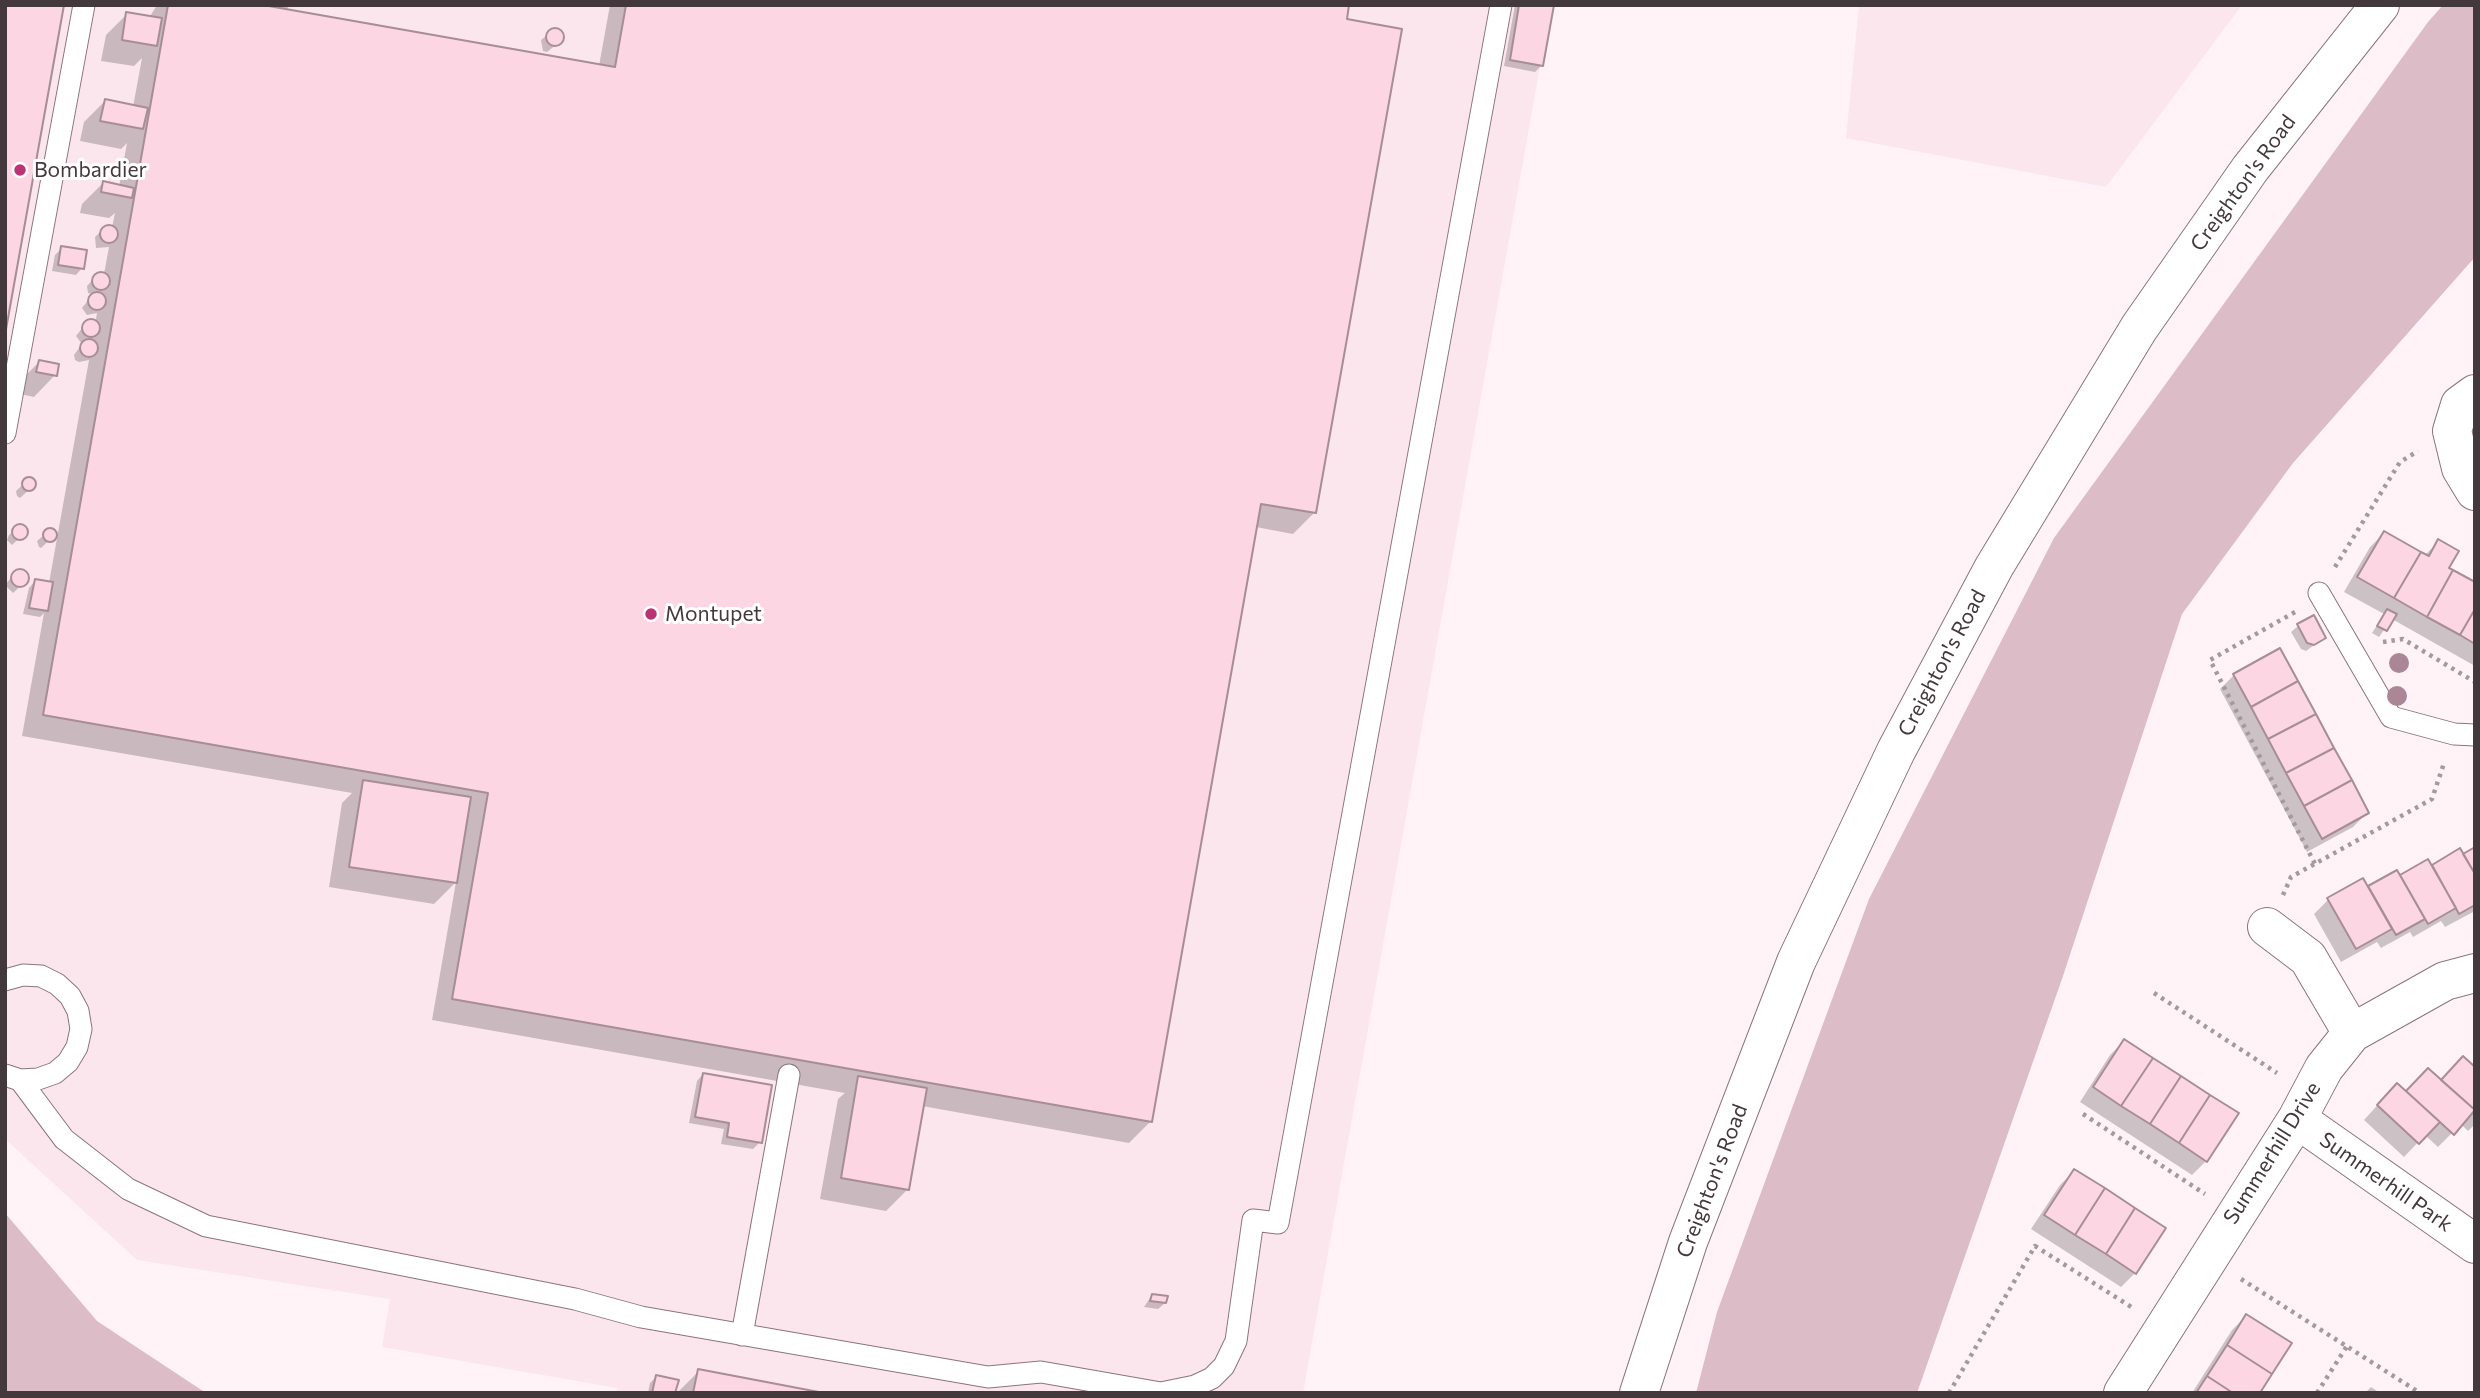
<!DOCTYPE html>
<html>
<head>
<meta charset="utf-8">
<style>
  body { margin:0 }
  #map { position:relative; width:2480px; height:1398px; overflow:hidden; background:#fff3f7; font-family:Commissioner,sans-serif }
  canvas { display:block }
  .frame { position:absolute; inset:0; border:7px solid #43383c; pointer-events:none }
</style>
</head>
<body>
<div id="map">
<canvas width="2480" height="1398"></canvas>
<div class="frame"></div>
</div>
<script>
const g = document.querySelector('canvas').getContext('2d');
g.lineJoin = 'round';
function fillPath(path, color) { g.fillStyle = color; g.fill(path, 'evenodd'); }
const poly = rows => new Path2D(rows.map(r => 'M' + r).join(''));
function trace(path, color, width, dash) { g.strokeStyle = color; g.lineWidth = width; g.lineCap = dash ? 'butt' : 'round'; g.setLineDash(dash || []); g.stroke(path); }
function label(font, color, halo, rows, align = 'center') {
  g.font = font + ' Commissioner,sans-serif'; g.lineWidth = 6; g.setLineDash([]); g.textBaseline = 'middle'; g.strokeStyle = halo; g.fillStyle = color; for (const [text, x, y, turn = 0] of rows) {
    g.save(); g.translate(x, y); g.rotate((+turn || 0) * Math.PI / 180); g.textAlign = isNaN(turn) ? turn : align; if (halo) g.strokeText(text, 0, 0); g.fillText(text, 0, 0); g.restore();
  }
}
const built = poly([
  [5,5,1551,5,1303,1393,616,1393,617,1388,382,1347,390,1299,137,1260,5,1139],
  [1859,5,2242,5,2106,187,1846,138]
]);
const green = poly([
  [2443,5,2475,5,2475,257,2293,463,2182,614,2063,976,1917,1393,1696,1393,1717,1312,1869,899,2054,538,2428,22],
  [5,1213,97,1321,206,1393,5,1393]
]);
const shadow = poly([
  [157,5,290,5,285,11,599,66,610,5,1348,5,1314,513,1293,534,1256,527,1151,1121,1129,1143,922,1106,908,1189,886,1211,820,1199,838,1099,845,1093,432,1020,456,882,434,904,329,887,342,803,352,793,22,736,44,613,40,617,23,614,29,588,35,581,49,583,89,360,79,362,75,360,74,355,82,344,76,336,87,322,95,325,97,313,87,315,82,308,93,294,88,293,87,286,97,275,104,274,109,247,96,248,95,237,102,230,112,228,115,213,109,218,80,213,82,204,103,183,119,187,127,143,121,149,80,141,84,122,105,101,133,107,142,58,134,66,101,61,106,35,127,14,149,18],
  [1515,5,1552,5,1542,65,1535,72,1504,66],
  [555,29,559,31,561,41,547,52,543,51,541,40],
  [62,248,82,268,76,275,52,271,55,255],
  [39,362,55,375,34,397,16,393,18,383],
  [29,479,34,485,20,498,17,496,16,491],
  [20,526,25,533,12,545,7,540,9,535],
  [50,530,55,535,41,548,39,547,37,541],
  [2384,533,2424,556,2439,541,2447,568,2475,584,2475,666,2392,619,2379,637,2372,633,2384,614,2344,592,2370,547],
  [16,572,25,572,28,579,13,593,5,585],
  [2298,626,2324,638,2306,651,2301,649,2291,632],
  [2234,675,2367,813,2353,827,2307,852,2220,689],
  [2475,849,2475,911,2445,927,2441,921,2413,937,2410,932,2381,948,2377,942,2341,962,2314,914,2328,900,2367,889,2396,872,2399,877,2427,861,2431,868,2460,851,2462,856],
  [2124,1041,2206,1161,2192,1175,2080,1102,2110,1055],
  [2475,1069,2475,1124,2468,1131,2461,1124,2438,1147,2425,1135,2404,1157,2364,1120,2383,1099,2406,1093,2428,1070,2441,1082],
  [703,1074,760,1142,753,1149,721,1144,724,1129,689,1123,697,1081],
  [2074,1171,2135,1273,2121,1287,2031,1229,2060,1185],
  [1152,1295,1165,1303,1158,1309,1144,1307],
  [2246,1316,2258,1393,2192,1393,2232,1330],
  [699,1371,814,1393,677,1393],
  [657,1376,674,1393,648,1393,650,1383],
  [2371,1387,2380,1393,2365,1393]
]);
const building = poly([
  [5,5,64,5,5,335,5,5],
  [168,5,263,5,615,67,626,5,1349,5,1347,19,1402,29,1316,513,1261,504,1152,1122,452,999,488,793,43,715,168,5],
  [1519,5,1554,5,1543,66,1510,60,1519,5],
  [126,12,162,18,157,46,122,40,126,12],
  '546 37a9 9 0 1 1 18 0a9 9 0 1 1-18 0Z',
  [105,99,148,108,143,129,100,121,105,99],
  [103,181,134,188,132,198,101,192,103,181],
  '100 234a9 9 0 1 1 18 0a9 9 0 1 1-18 0Z',
  [61,246,87,250,84,269,58,265,61,246],
  '92 281a9 9 0 1 1 18 0a9 9 0 1 1-18 0Z',
  '88 301a9 9 0 1 1 18 0a9 9 0 1 1-18 0Z',
  '82 328a9 9 0 1 1 18 0a9 9 0 1 1-18 0Z',
  '80 348a9 9 0 1 1 18 0a9 9 0 1 1-18 0Z',
  [39,360,59,364,57,376,36,372,39,360],
  '22 484a7 7 0 1 1 14 0a7 7 0 1 1-14 0Z',
  '12 532a8 8 0 1 1 16 0a8 8 0 1 1-16 0Z',
  '43 535a7 7 0 1 1 14 0a7 7 0 1 1-14 0Z',
  [2384,531,2421,552,2394,598,2357,577,2384,531],
  [2438,539,2459,551,2449,568,2453,570,2427,617,2394,598,2421,552,2429,556,2438,539],
  '11 578a9 9 0 1 1 18 0a9 9 0 1 1-18 0Z',
  [2453,570,2475,582,2475,609,2460,635,2427,617,2453,570],
  [35,579,53,582,48,611,29,608,35,579],
  [2387,609,2397,614,2387,631,2377,626,2387,609],
  [2475,609,2475,644,2460,635,2475,609],
  [2314,615,2326,638,2314,645,2307,643,2297,624,2314,615],
  [2280,648,2298,681,2251,707,2233,674,2280,648],
  [2298,681,2316,714,2268,739,2251,707,2298,681],
  [2316,714,2334,748,2286,773,2268,739,2316,714],
  [2334,748,2352,780,2304,806,2286,773,2334,748],
  [363,780,471,797,457,883,349,867,363,780],
  [2352,780,2369,813,2322,839,2304,806,2352,780],
  [2475,847,2475,874,2463,854,2475,847],
  [2460,848,2475,874,2475,905,2459,914,2432,865,2460,848],
  [2428,859,2456,908,2428,924,2400,875,2428,859],
  [2397,870,2425,919,2396,935,2368,886,2397,870],
  [2363,878,2392,929,2356,949,2327,898,2363,878],
  [2124,1039,2153,1058,2121,1106,2093,1087,2124,1039],
  [2463,1056,2475,1067,2475,1110,2441,1080,2463,1056],
  [2153,1058,2181,1076,2150,1124,2121,1106,2153,1058],
  [2428,1068,2475,1110,2454,1135,2406,1091,2428,1068],
  [703,1073,772,1085,762,1143,727,1137,729,1123,695,1117,703,1073],
  [858,1076,927,1088,909,1190,841,1178,858,1076],
  [2181,1076,2210,1095,2179,1143,2150,1124,2181,1076],
  [2397,1083,2440,1122,2419,1144,2377,1105,2397,1083],
  [2210,1095,2239,1113,2207,1162,2179,1143,2210,1095],
  [2074,1169,2105,1188,2075,1235,2044,1215,2074,1169],
  [2105,1188,2135,1208,2106,1254,2075,1235,2105,1188],
  [2135,1208,2166,1228,2136,1274,2106,1254,2135,1208],
  [1152,1294,1168,1296,1166,1303,1150,1301,1152,1294],
  [2246,1314,2292,1343,2272,1374,2227,1345,2246,1314],
  [2227,1345,2272,1374,2260,1393,2233,1393,2207,1376,2227,1345],
  [698,1369,824,1393,693,1393,698,1369],
  [656,1375,679,1380,675,1393,652,1393,656,1375],
  [2207,1376,2233,1393,2196,1393,2207,1376]
]);
const path = poly([
  [2335,567,2400,462,2418,451],
  [2295,612,2210,660,2315,864],
  [2383,642,2403,639,2475,682],
  [2283,895,2291,877,2432,799,2444,763],
  [2154,993,2277,1073],
  [2083,1114,2205,1194],
  [2241,1279,2420,1393],
  [1949,1393,2035,1246,2133,1308],
  [2317,1393,2347,1346]
]);
const service = poly([
  [5,433,84,5],
  [2319,593,2391,717,2454,734,2475,735],
  [5,980,23,975,41,976,57,984,70,996,78,1011,81,1029,77,1047,68,1062,55,1073,38,1079,20,1080,5,1075],
  [20,1080,64,1139,128,1189,206,1226,575,1299,641,1317,988,1377,1041,1372,1161,1393,1195,1386,1212,1378,1224,1366,1236,1341,1253,1220,1278,1223,1501,5],
  [742,1335,789,1075]
]);
const minor = poly([
  [2475,394,2460,405,2452,431,2461,468,2475,491],
  [2267,927,2308,958,2352,1033],
  [2297,1119,2475,1244],
  [2123,1393,2297,1119,2324,1068,2352,1033,2445,981,2475,973]
]);
const trunk = poly([
  [1639,1393,1688,1242,1796,962,1896,751,1994,567,2139,328,2250,169,2380,5]
]);
const trees = [
  [2399,663],
  [2397,696]
];
const markers = [
  [20,170,7,"#ba3374"],
  [651,614,7,"#ba3374"]
];
const poiNames = [
  ["Bombardier",34,170],
  ["Montupet",665,614]
];
const streetNames = [
  ["Creighton's Road",2243,183,-54],
  ["Creighton's Road",1942,663,-62],
  ["Summerhill Drive",2272,1153,-58],
  ["Creighton's Road",1712,1181,-69],
  ["Summerhill Park",2386,1182,35]
];
fillPath(built, '#fce6ed');
fillPath(green, '#dbbcc7');
fillPath(shadow, '#0003');
fillPath(building, '#fdd6e3');
trace(building, '#a78d96', 2);
trace(service, '#8c747c', 23);
trace(minor, '#8c747c', 40);
trace(trunk, '#8c747c', 40);
trace(path, '#a4999d', 4.5, [3.5, 5]);
trace(service, '#fff', 21);
trace(minor, '#fff', 38);
trace(trunk, '#fff', 38);
g.fillStyle = '#ab8796';
for (const [x, y] of trees) { g.beginPath(); g.arc(x, y, 10, 0, 2 * Math.PI); g.fill(); }
for (const [x, y, r, color] of markers) { const dot = new Path2D(); dot.arc(x, y, r, 0, 2 * Math.PI); g.fillStyle = color; g.fill(dot); trace(dot, '#fff', 2.5); }
label('21px', '#43383c', '#fff', poiNames, 'left');
label('21px', '#43383c', '#fff', streetNames);
</script>
</body>
</html>
